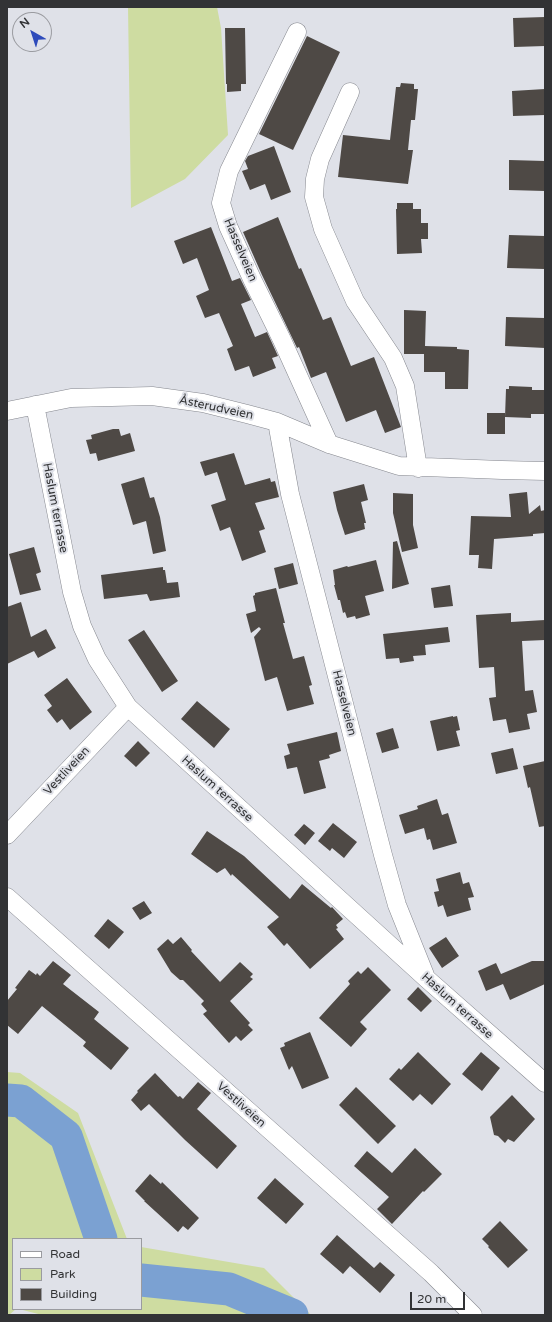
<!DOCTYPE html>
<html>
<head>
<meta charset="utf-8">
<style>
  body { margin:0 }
  #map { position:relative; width:552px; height:1322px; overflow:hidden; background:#dfe1e8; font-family:"Varela Round",sans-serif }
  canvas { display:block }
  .frame { position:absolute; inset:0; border:8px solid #323335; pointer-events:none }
  .legend { position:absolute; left:12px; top:1238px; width:130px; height:72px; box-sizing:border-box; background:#dfe1e8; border:1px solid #9a9ba0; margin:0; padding:5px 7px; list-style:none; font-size:12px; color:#323335 }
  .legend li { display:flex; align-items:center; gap:8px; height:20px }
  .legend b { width:20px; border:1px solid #9a9ba0 }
  .north { position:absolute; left:12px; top:12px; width:40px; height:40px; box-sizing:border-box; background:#dfe1e8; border:1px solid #9a9ba0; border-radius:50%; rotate:321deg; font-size:11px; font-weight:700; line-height:16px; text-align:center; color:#323335 }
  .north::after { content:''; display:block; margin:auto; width:14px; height:18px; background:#2e4bbb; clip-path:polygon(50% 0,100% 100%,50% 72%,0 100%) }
  .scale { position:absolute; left:410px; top:1292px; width:55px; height:18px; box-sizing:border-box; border:2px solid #323335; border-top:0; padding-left:5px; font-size:12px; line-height:14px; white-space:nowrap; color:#323335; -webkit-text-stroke:3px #dfe1e8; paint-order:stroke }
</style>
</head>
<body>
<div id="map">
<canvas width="552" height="1322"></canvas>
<div class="frame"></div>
<ul class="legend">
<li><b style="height:5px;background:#fff"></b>Road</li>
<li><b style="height:11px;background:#cedca1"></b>Park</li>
<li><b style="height:11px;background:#4e4945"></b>Building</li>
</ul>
<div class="north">N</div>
<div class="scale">20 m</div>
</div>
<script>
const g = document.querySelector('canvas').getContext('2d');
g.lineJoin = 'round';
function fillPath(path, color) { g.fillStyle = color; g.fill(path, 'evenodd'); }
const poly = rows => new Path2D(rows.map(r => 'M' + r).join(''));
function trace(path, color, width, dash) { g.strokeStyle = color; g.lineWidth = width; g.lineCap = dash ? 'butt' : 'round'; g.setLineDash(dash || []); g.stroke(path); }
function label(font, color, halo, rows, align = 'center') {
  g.font = font + ' "Varela Round",sans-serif'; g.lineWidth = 4; g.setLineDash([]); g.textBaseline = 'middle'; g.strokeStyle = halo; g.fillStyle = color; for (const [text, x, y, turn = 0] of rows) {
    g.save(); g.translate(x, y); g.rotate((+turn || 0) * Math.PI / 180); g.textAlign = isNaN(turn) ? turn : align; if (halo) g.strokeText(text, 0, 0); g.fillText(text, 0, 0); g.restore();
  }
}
const green = poly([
  [128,7,217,7,221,28,228,135,185,179,131,208],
  [7,1072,20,1073,78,1113,127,1239,13,1239,13,1309,16,1309,9,1315,7,1315],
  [141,1247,264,1268,311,1315,42,1315,19,1309,141,1309]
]);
const river = poly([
  [7,1100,21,1101,66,1136,101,1239],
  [141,1280,229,1289,292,1315]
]);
const building = poly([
  [545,17,545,46,514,47,513,18],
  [225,28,245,28,246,84,241,84,241,91,227,92,227,84,226,84],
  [307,36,340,52,293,150,259,134],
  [401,83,414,84,414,89,418,89,415,120,411,120,408,150,413,150,408,184,338,177,343,135,390,140,396,87,400,87],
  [545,89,545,115,513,116,512,91],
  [274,146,291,192,271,200,265,184,250,190,242,171,248,169,245,161,248,156],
  [509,160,545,161,545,191,509,190],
  [397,203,413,203,413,209,421,209,421,223,428,223,428,239,421,239,422,253,397,254,396,209,397,209],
  [278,217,299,269,301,268,323,320,331,317,351,366,374,357,401,427,385,433,376,410,346,422,326,372,311,378,299,347,297,348,262,275,243,232],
  [211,227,232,281,240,278,251,300,241,304,255,337,267,332,278,356,272,358,276,368,253,377,249,366,235,371,227,349,233,346,219,313,205,318,196,296,209,290,197,258,183,264,174,241],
  [509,235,545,236,545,269,507,268],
  [404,310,426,311,425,346,457,347,457,349,469,350,468,389,445,389,445,372,424,372,424,354,404,354],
  [506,317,545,318,545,348,505,346],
  [509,386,532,387,532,390,545,390,545,414,531,414,531,418,505,417,506,389,509,389],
  [487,413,505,413,505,434,487,434],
  [113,429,119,429,121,436,130,433,135,451,98,461,96,453,90,454,86,440,92,439,91,435],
  [234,453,245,485,270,478,271,482,275,481,279,497,255,503,265,529,259,531,266,552,242,561,230,527,220,531,211,505,226,500,217,472,205,476,200,462],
  [144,477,150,498,154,497,160,517,166,551,153,554,146,521,133,525,121,484],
  [364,484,368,500,361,502,366,523,364,523,365,529,345,535,337,510,333,492],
  [527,492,529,514,540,505,541,511,545,510,545,533,533,534,533,536,494,539,492,569,478,568,479,555,469,555,471,516,511,517,509,494],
  [393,493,413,494,413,525,418,548,402,552,393,513],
  [397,541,409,584,392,589,393,542],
  [34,547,41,572,36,574,41,590,20,595,9,554],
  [376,560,384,591,365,596,370,615,356,619,355,616,347,618,345,612,343,613,340,600,338,600,334,585,335,585,333,570,347,566,348,567],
  [293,563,298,584,279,589,274,568],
  [163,567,163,570,165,570,167,583,178,582,180,597,150,601,147,594,104,599,101,575],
  [450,585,453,606,434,608,431,588],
  [276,588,285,623,283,623,293,659,304,656,312,685,309,686,314,704,287,711,277,677,265,681,254,637,261,629,259,627,251,633,246,614,256,611,253,596,255,595,255,593],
  [21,602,31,637,46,629,56,648,38,658,34,651,7,664,7,607],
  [511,613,511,622,545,620,545,640,522,641,525,691,533,690,537,712,527,714,530,729,509,733,506,719,493,721,489,698,496,697,494,667,479,668,476,615],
  [448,627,450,642,425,645,426,655,413,656,414,661,400,663,399,658,386,659,383,634],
  [144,630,178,681,162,692,128,640],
  [67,678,92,712,70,730,62,719,57,723,47,710,52,706,44,695],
  [197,701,230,729,214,748,181,719],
  [453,716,453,717,457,716,460,730,456,731,460,746,437,751,430,721],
  [393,728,399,748,382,753,376,733],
  [337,732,341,751,329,755,330,758,319,761,326,788,304,794,297,767,287,769,284,756,290,754,287,744],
  [138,741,150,753,136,767,124,756],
  [513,748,518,769,496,774,491,753],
  [545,761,545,826,539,827,530,787,528,788,523,766],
  [437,799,442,815,448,813,457,843,433,850,430,839,427,840,424,828,405,834,399,815,418,809,417,806],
  [333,823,357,842,344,858,332,848,330,851,318,841],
  [304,824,315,833,305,845,294,835],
  [207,831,244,856,290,899,302,884,331,908,332,907,343,919,336,925,338,928,336,929,344,939,310,969,287,943,284,946,267,927,279,917,232,874,231,876,225,868,217,873,191,854],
  [460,872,463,884,469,882,474,897,468,898,471,910,447,917,443,905,438,907,434,892,439,891,436,879],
  [144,901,152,913,140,920,132,908],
  [108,919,124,932,109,949,94,936],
  [181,937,192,950,191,951,220,982,240,962,253,974,250,977,253,979,230,1001,250,1023,248,1025,253,1030,241,1041,236,1036,229,1043,203,1014,207,1011,201,1004,204,1001,183,980,180,980,171,972,157,949,168,939,173,944],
  [446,937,459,956,442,968,429,948],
  [53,961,71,975,63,984,99,1012,94,1019,129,1048,111,1070,83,1046,86,1042,42,1006,18,1034,7,1025,7,1001,17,989,15,988,29,970,36,975,37,973,40,976],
  [532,961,545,961,545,984,510,1000,503,984,486,991,478,971,496,963,501,974],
  [368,967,391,990,360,1022,367,1029,351,1047,319,1018,350,984,348,981,358,971,361,974],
  [418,987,432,1001,421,1012,407,999],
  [310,1032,329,1078,302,1089,292,1066,289,1070,280,1048,285,1046,284,1043],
  [418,1052,451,1084,432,1105,420,1094,413,1101,389,1079,399,1068,401,1070],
  [481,1052,500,1068,482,1091,462,1074],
  [155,1073,178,1097,180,1096,183,1099,198,1082,211,1093,197,1109,237,1146,217,1169,185,1140,149,1104,141,1111,131,1100,138,1092,137,1091],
  [356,1087,396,1126,378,1144,339,1105],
  [512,1095,535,1119,514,1142,508,1139,505,1143,498,1136,494,1135,490,1117],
  [415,1148,442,1174,424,1192,423,1191,392,1224,377,1209,389,1197,354,1166,367,1151,392,1173],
  [150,1174,161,1184,162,1182,199,1218,188,1230,183,1226,178,1232,144,1201,145,1201,135,1191],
  [275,1178,304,1204,286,1224,257,1198],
  [500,1221,528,1250,508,1268,488,1247,489,1246,482,1239],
  [337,1235,374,1268,380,1262,395,1275,380,1293,350,1266,343,1274,320,1254]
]);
const minor = poly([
  [297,32,229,171,221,203,228,226,252,279,282,340,329,444],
  [350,92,320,159,315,179,314,197,323,229,355,301,393,358,405,386,418,468],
  [35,405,72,592,82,626,97,659,128,707,427,979,545,1083],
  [7,411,71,398,152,396,203,403,247,414,277,422,329,444,399,466,502,470,545,471],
  [277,422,290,494,383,855,397,905,425,975],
  [7,835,128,707],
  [7,897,431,1273,473,1315]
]);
const streetNames = [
  ["Hasselveien",240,250,67],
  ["Åsterudveien",216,408,12],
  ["Haslum terrasse",55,508,79],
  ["Hasselveien",344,703,76],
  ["Vestliveien",67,771,-47],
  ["Haslum terrasse",217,789,42],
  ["Haslum terrasse",457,1006,42],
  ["Vestliveien",241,1105,42]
];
fillPath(green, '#cedca1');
trace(river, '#7ba1d2', 33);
fillPath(building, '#4e4945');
trace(minor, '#85878e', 19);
trace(minor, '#fff', 18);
label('12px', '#323335', '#dfe1e8', streetNames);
</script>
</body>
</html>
